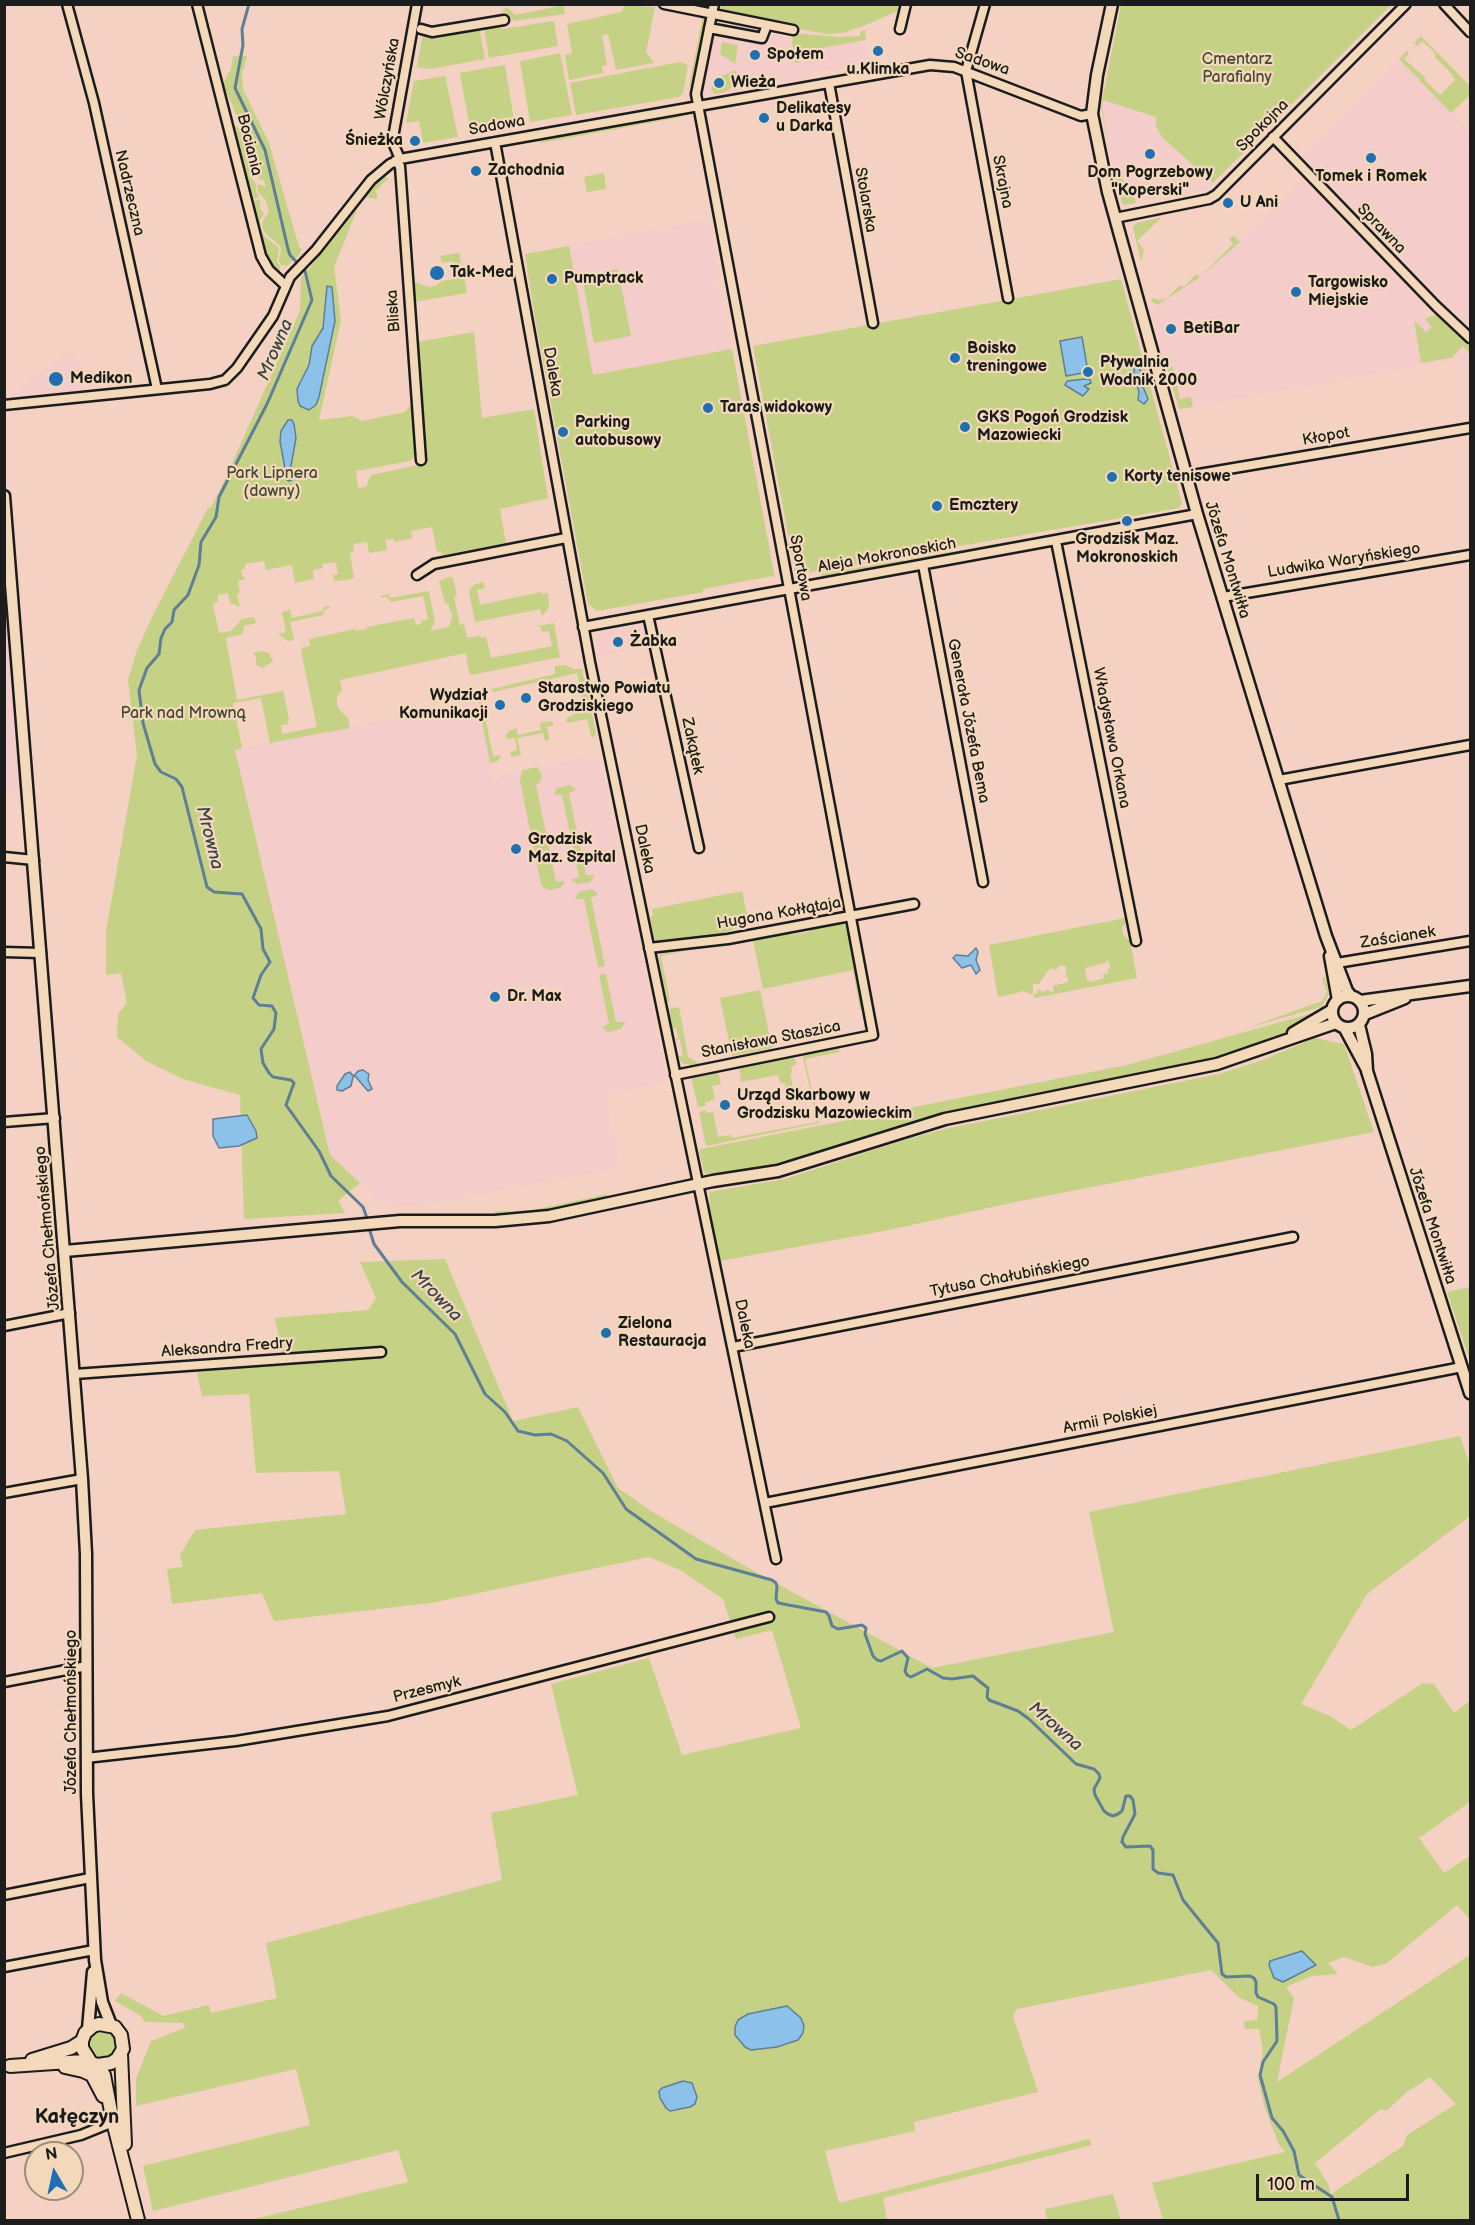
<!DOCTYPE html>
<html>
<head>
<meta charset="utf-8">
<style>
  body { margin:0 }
  #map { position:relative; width:1475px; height:2225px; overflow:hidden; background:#f4d1c3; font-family:"Balsamiq Sans",sans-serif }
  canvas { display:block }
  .frame { position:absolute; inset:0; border:6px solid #1c1c1c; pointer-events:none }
  .north { position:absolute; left:24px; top:2141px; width:60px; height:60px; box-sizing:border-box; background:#f3d9ba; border:2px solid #9d8d7b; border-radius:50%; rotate:351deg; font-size:16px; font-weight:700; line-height:24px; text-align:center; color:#1c1c1c }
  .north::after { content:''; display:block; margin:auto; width:21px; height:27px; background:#1f6fb2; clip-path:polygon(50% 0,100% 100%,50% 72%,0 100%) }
  .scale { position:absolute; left:1256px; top:2174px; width:153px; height:27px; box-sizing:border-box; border:3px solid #1c1c1c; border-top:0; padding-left:8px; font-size:18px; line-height:21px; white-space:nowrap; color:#1c1c1c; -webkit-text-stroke:4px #f3d9ba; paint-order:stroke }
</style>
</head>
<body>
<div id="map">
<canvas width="1475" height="2225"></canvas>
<div class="frame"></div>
<div class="north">N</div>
<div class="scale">100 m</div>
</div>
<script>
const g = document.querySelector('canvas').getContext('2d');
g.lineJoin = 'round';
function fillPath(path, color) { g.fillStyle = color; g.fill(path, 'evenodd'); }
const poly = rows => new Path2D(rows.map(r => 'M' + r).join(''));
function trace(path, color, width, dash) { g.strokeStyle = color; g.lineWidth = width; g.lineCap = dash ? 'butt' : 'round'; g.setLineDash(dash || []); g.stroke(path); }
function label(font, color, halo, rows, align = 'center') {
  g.font = font + ' "Balsamiq Sans",sans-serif'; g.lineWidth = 4.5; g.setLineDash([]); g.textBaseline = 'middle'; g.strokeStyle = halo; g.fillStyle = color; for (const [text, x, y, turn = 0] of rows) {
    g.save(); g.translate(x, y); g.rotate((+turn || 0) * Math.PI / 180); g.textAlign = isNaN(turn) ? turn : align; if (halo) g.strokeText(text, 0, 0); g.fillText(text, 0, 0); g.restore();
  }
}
const built = poly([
  [713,26,793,42,795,62,798,52,866,40,869,63,804,74,803,80,783,82,782,79,741,86,741,90,736,94,710,99,704,95,702,84],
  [1399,59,1470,133,1470,147,1468,150,1470,153,1470,328,1303,157,1304,152],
  [1102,100,1157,117,1216,181,1208,189,1135,203,1121,198,1114,171,1101,106],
  [1304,180,1338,215,1339,222,1345,228,1352,229,1423,302,1422,310,1425,318,1438,317,1470,350,1470,353,1459,365,1453,359,1179,409,1151,309,1211,268],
  [710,220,718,277,714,280,716,289,721,291,726,328,728,331,732,349,593,375,569,246],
  [70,351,81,365,82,383,111,380,112,387,105,388,104,384,85,386,85,390,10,396],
  [5,589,21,788,5,789,4,789],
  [637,625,646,631,649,646,599,656,596,641,602,632],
  [478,701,494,781,499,780,501,776,591,756,599,759,667,1081,608,1093,605,1096,620,1167,409,1207,381,1202,330,1155,235,749,327,732]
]);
const green = poly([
  [564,5,565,14,514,21,502,9,508,8,515,15],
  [625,5,655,7,646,52,654,63,616,70,608,34,602,35,607,65,602,66,603,73,569,80,565,55,572,53,567,24,621,12],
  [721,5,903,5,902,9,866,25,843,33,826,34,722,14],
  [1121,5,1121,4,1391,5,1213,183,1161,136,1156,125,1156,117,1103,100,1102,106,1111,162,1101,106],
  [703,15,707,16,693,87,689,86],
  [554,21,558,46,489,58,484,27,497,25,502,29],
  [479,28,485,59,430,69,417,67,422,37],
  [865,30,866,40,798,52,800,62,795,63,792,42,794,33,839,37,860,36,860,32],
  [1421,36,1470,86,1470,95,1451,113,1399,59,1407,51,1409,53,1404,59,1426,78,1425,80,1440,95,1455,80,1450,72,1435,57,1435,53,1432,50,1422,41,1417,46,1414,43],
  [722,42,738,45,735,64,720,54],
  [560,53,572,115,530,122,520,61],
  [233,56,247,56,242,74,243,89,269,143,299,247,302,249,299,255,287,266,281,265,279,261,281,249,279,245,266,234,262,228,263,221,269,211,265,199,258,192,257,186,258,184,266,187,263,179,259,180,258,168,249,156,248,137,238,122,232,104,222,85,231,69],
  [680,62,688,65,683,93,679,97,576,115,570,83],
  [503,65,505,66,515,126,471,134,460,73],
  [736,70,739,83,725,92,715,94,711,90,714,79],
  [445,76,458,137,423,143,419,121,406,123,414,81],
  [681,113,681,117,541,143,540,139],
  [231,124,241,129,247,140,247,154,252,165,249,175,256,184,256,191,259,197,254,199,250,203],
  [604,173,606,189,587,192,584,177],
  [384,175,388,179,375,191,377,194,377,199,367,197,359,205,334,267,341,320,319,420,353,416,362,421,405,412,412,403,417,453,410,461,356,471,358,488,366,487,371,475,427,463,417,342,474,332,482,418,534,409,548,498,500,509,506,543,442,555,441,551,437,552,432,527,411,531,412,538,394,542,394,539,385,540,387,550,369,553,367,542,353,544,354,552,350,553,354,578,347,580,334,581,333,575,338,574,336,562,322,564,323,568,313,570,314,579,295,583,292,565,266,570,264,561,245,564,245,569,241,570,242,577,245,577,245,579,238,581,240,593,237,594,240,607,230,603,228,593,218,595,218,602,213,604,219,633,231,631,242,619,254,617,256,623,244,626,243,634,226,638,237,700,283,691,289,719,288,724,281,725,282,734,317,727,301,651,304,650,301,648,310,646,309,639,355,629,356,631,367,629,367,627,414,618,416,625,421,624,421,621,428,619,423,596,391,602,387,597,382,598,381,596,389,594,390,598,429,591,435,622,430,631,449,627,453,614,450,612,449,605,445,603,439,581,449,577,453,578,457,596,454,597,460,625,464,624,467,638,480,636,481,638,486,637,491,658,552,646,549,631,542,632,540,626,554,623,560,657,472,675,469,673,466,653,340,680,342,690,337,697,337,704,339,709,348,718,350,728,270,743,261,698,233,703,242,748,235,750,330,1155,360,1183,338,1201,345,1213,244,1219,240,1095,183,1079,146,1061,117,1037,118,1014,127,1003,121,973,106,975,106,932,137,755,128,680,137,650,154,613,208,508,211,507,220,490,300,311,301,277,310,268,359,206,358,204,371,187],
  [1114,177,1123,179,1127,191,1135,198,1136,203,1125,205,1122,203],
  [260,200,260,208,264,214,260,221,261,230,265,237,279,248,277,262,280,266,280,275,273,269,262,252,251,206,254,201],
  [1162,217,1137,241,1144,250,1141,262,1133,227,1137,223],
  [1234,236,1240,242,1200,277,1157,305,1151,301,1153,298,1159,300,1167,298,1180,285,1184,287,1196,274,1200,277,1233,244,1229,238],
  [569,246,593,375,732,349,775,578,773,576,703,589,703,592,597,611,588,604,534,312,525,254],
  [459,253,467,293,414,302,412,281,429,287,436,286,442,281,456,279,453,261,442,263,440,256],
  [618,269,631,336,594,343,582,276],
  [1121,279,1182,503,1179,508,954,547,946,544,925,548,911,550,908,556,799,574,795,572,753,346],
  [1438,313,1470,345,1470,354,1463,346,1454,355,1455,357,1421,363,1414,321,1426,332,1432,327,1425,319],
  [1173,367,1180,399,1191,397,1193,407,1179,409,1167,368],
  [1011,541,1008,545,911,563,910,559],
  [904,560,904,564,824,578,821,574],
  [483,582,485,588,477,590,480,605,541,592,542,594,548,593,549,607,542,616,540,609,475,622,469,591,473,585],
  [329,606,330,608,325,609,323,615,290,622,294,640,288,641,278,634,286,632,282,612,290,610,292,618,323,611,323,607],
  [262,651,269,653,273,661,263,668,256,665,256,657,253,653],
  [565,665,573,669,582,669,589,702,583,703,577,673,493,692,492,689,555,674,555,666],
  [473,693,481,697,493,756,501,755,498,761,490,763,478,701,475,702],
  [590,704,596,733,592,739,587,719,567,723,566,721,568,717,577,713,581,706],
  [550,721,555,725,547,727,549,740,545,741,543,733,517,738,521,755,512,757,510,752,517,750,515,738,507,739,506,735,509,731,516,728,518,735,541,730,540,723],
  [538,767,542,776,540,782,536,785,556,882,564,881,564,883,560,888,549,890,544,888,541,884,520,781,522,770],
  [570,785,576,790,569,793,586,875,593,875,594,877,590,882,578,884,572,881,572,879,579,877,562,795,554,794,557,788],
  [592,889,598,894,591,898,605,966,598,967,584,899,575,899,579,892],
  [742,891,749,923,714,937,659,944,654,938,650,917,653,916,652,909],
  [1125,918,1126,922,1122,928,1124,936,1130,940,1137,978,1034,998,1034,994,1038,993,1037,989,1042,991,1041,994,1046,990,1052,992,1054,991,1053,986,1068,982,1068,977,1066,977,1066,966,1060,965,1057,969,1054,970,1053,968,1048,970,1039,984,1033,984,1033,993,1030,994,1021,990,1021,992,998,997,989,945],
  [1108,959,1110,968,1107,969,1109,973,1103,974,1104,978,1092,982,1087,981,1085,968,1105,963],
  [840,922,848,928,863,1009,860,1010,853,970,763,989,753,940,789,932,792,935,809,932,811,928],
  [692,947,697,952,693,949,661,956,670,1001,667,1002,659,959,661,952],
  [606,974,616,1022,625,1022,621,1029,608,1032,602,1027,609,1024,599,975],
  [1325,977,1329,994,1321,1007,1247,1028,1322,1001,1327,992,1322,978],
  [760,990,772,1048,732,1056,720,998],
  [679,1007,688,1057,699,1063,697,1065,690,1066,689,1064,683,1064,680,1060,679,1056,683,1055,680,1039,675,1040,678,1037,676,1028,672,1028,669,1009],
  [1313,1013,1314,1016,1279,1037,1221,1058,960,1110,901,1125,775,1166,715,1176,714,1173,706,1174,704,1172,699,1151,701,1149,1127,1065],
  [1315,1038,1344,1044,1374,1132,1015,1202,889,1230,720,1261,707,1203,710,1203,709,1192,785,1179,898,1142,945,1129,1219,1074,1260,1061],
  [837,1045,840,1052,805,1059,819,1123,706,1146,699,1112,706,1110,707,1113,713,1112,718,1137,731,1135,732,1138,817,1122,803,1057,807,1052],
  [789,1056,795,1059,796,1065,791,1066,792,1073,790,1073,793,1088,801,1086,799,1093,794,1094,793,1091,785,1092,785,1083,780,1083,778,1075,741,1082,739,1065],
  [716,1070,718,1071,721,1084,712,1086,715,1099,705,1103,705,1106,698,1107,691,1076],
  [607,1194,607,1199,544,1212,496,1216,495,1214,495,1211,524,1212],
  [445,1259,513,1421,578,1407,618,1488,654,1513,752,1570,932,1668,1114,1632,1089,1512,1460,1436,1470,1466,1470,1516,1367,1594,1301,1704,1330,1716,1351,1730,1423,1683,1434,1684,1454,1713,1470,1701,1470,1802,1419,1838,1444,1873,1470,1856,1470,1920,1457,1905,1387,1963,1373,1967,1344,1957,1328,1963,1338,1974,1312,1976,1286,1987,1294,1998,1277,2082,1470,1955,1470,2220,1163,2220,1152,2183,1285,2152,1278,2143,1265,2108,1258,2080,1263,2051,1259,2029,1245,2029,1244,2021,1257,2020,1258,2006,1240,1998,1211,1970,1017,2009,1013,2016,1038,2092,914,2122,915,2131,825,2151,839,2203,1089,2139,1092,2145,883,2198,887,2220,250,2220,408,2182,398,2150,153,2211,143,2166,310,2125,296,2069,136,2106,136,2079,151,2041,185,2028,183,2023,145,2022,141,2016,115,2001,121,1993,163,2016,209,2005,211,2013,277,1998,266,1943,502,1880,491,1813,578,1795,551,1684,649,1658,682,1755,801,1728,772,1630,736,1639,723,1599,680,1570,649,1557,431,1603,274,1621,262,1593,172,1604,167,1569,183,1567,180,1555,195,1530,346,1514,339,1471,256,1473,249,1394,202,1396,197,1372,284,1364,275,1318,368,1310,376,1298,360,1262],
  [1430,2077,1456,2104,1407,2135,1403,2146,1331,2194,1328,2184,1315,2163,1381,2109,1386,2111,1407,2092],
  [1470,1287,1470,1361,1447,1292],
  '88 2044a14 14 0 1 1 28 0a14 14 0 1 1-28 0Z',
  [1113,2194,1121,2220,1047,2220,1045,2209]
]);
const water = poly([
  [327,286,332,287,335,321,319,397,316,405,309,410,300,406,298,401,297,389,309,365,312,346,323,328,327,286],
  [1082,337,1088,372,1066,376,1060,341,1082,337],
  [1134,366,1139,367,1142,375,1143,387,1148,399,1144,404,1138,400,1139,392,1134,375,1134,366],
  [1086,379,1090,379,1091,383,1084,386,1089,389,1083,396,1065,385,1067,381,1086,379],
  [288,420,292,420,294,424,296,438,291,466,292,480,289,481,287,480,280,441,281,431,288,420],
  [976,948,978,952,976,960,980,970,976,974,971,965,962,968,953,958,956,955,968,956,976,948],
  [363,1070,369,1074,368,1080,372,1089,368,1091,355,1076,353,1077,351,1086,342,1091,337,1090,337,1086,345,1074,350,1072,352,1075,355,1075,358,1071,363,1070],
  [247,1115,256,1131,257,1138,239,1146,219,1148,213,1136,213,1119,247,1115],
  [1302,1951,1316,1965,1283,1982,1274,1978,1269,1965,1270,1961,1302,1951],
  [787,2006,801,2018,804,2026,803,2033,798,2040,777,2047,751,2050,745,2047,735,2035,735,2027,738,2020,748,2014,787,2006],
  [683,2081,692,2083,697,2097,695,2104,690,2107,670,2111,666,2108,660,2098,659,2091,662,2088,683,2081]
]);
const stream = poly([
  [249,4,242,29,243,45,235,88,265,150,288,249,290,255,305,271,312,300,267,404,219,497,216,517,201,542,199,565,188,595,174,610,172,622,165,629,161,638,159,654,147,668,139,690,143,723,155,764,161,772,176,779,182,787,207,887,214,892,242,894,261,929,263,949,270,962,261,975,253,998,259,1005,272,1006,276,1013,274,1029,261,1049,263,1063,269,1073,273,1077,291,1080,294,1083,286,1105,319,1151,331,1176,363,1207,368,1221],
  [369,1228,374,1244,402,1282,455,1334,485,1394,505,1412,518,1431,535,1435,551,1434,567,1441,603,1473,626,1509,696,1559,772,1580,776,1583,777,1587,776,1599,778,1603,826,1612,829,1616,832,1626,838,1629,862,1625,866,1628,865,1634,873,1656,877,1660,881,1661,902,1651,908,1658,905,1671,907,1675,911,1677,927,1669,943,1678,952,1679,973,1676,988,1688,987,1697,989,1700,1018,1711,1029,1719,1076,1764,1094,1769,1099,1774,1100,1778,1094,1789,1095,1795,1104,1811,1108,1814,1113,1816,1118,1814,1122,1811,1126,1796,1130,1796,1133,1800,1135,1814,1123,1837,1122,1842,1126,1847,1150,1846,1153,1850,1153,1869,1158,1873,1173,1875,1183,1900,1218,1943,1222,1974,1226,1977,1250,1976,1254,1978,1256,1982,1256,1993,1258,1997,1274,2004,1276,2007,1277,2041,1263,2062,1260,2075,1272,2118,1283,2131,1294,2151,1299,2175,1332,2197,1339,2220]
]);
const minor = poly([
  [67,4,94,103,157,389],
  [197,4,261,256,269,270,285,285],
  [664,4,793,30],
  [985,4,966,71,1008,298],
  [1444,4,1470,32],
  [709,28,762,38,767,25],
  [421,29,432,32,504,20],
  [900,29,906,4],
  [829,83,873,323],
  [1273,137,1436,306,1470,338],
  [495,142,590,662,776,1559],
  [400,159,394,145,394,132,417,4],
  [395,161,400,166,421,460],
  [1115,218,1209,199,1216,195,1406,4],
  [4,405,210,384,225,380,237,368,273,316,290,277,316,250,371,180,390,164,400,159,930,65,954,67,1081,116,1092,114],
  [1187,476,1470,428],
  [1056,541,1136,941],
  [923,565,983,882],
  [417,575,434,564,566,538],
  [1223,597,1470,555],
  [648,615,699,848],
  [583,627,1197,514],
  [1279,780,1470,745],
  [4,857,34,860],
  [649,948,728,939,914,904],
  [4,952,41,953],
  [1331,964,1470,941],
  [675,1075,873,1035,696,94,714,4],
  [4,1122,55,1118],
  [4,1326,70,1313],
  [733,1347,1293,1237],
  [75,1374,381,1352],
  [4,1493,82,1479],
  [765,1503,1462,1367],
  [4,1682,87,1666],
  [86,1758,236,1741,388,1716,769,1617],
  [4,1895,90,1878],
  [4,1967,94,1950],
  [4,2153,81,2135,113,2122]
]);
const tertiary = poly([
  [1112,4,1097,75,1092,114,1108,192,1197,514,1326,936,1347,991,1351,996],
  [4,496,82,1479,86,1554,87,1794,95,1960,102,2002,111,2025],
  [1330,956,1338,1000],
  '1332 1012a16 16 0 1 1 32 0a16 16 0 1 1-32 0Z',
  [1360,1001,1470,986],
  [1365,1014,1405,998],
  [1359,1025,1366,1054,1367,1071,1470,1393],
  [1345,1029,1366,1068],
  [1293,1033,1332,1010],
  [65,1251,400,1221,495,1221,549,1216,713,1181,778,1171,945,1119,1217,1064,1336,1023],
  [88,2029,93,1972]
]);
const secondary = poly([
  [121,2054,125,2144],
  [32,2060,71,2048,82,2041],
  [98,2065,104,2075,113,2122,138,2220],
  [10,2066,84,2061,98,2065,111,2063,117,2059,123,2049,121,2035,115,2027,99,2024,93,2026,85,2033,82,2041,82,2048,90,2061],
  [65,2067,83,2071,92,2075,103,2096]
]);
const markers = [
  [878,51,6,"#1f6fb2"],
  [755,55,6,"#1f6fb2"],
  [719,83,6,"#1f6fb2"],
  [764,118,6,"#1f6fb2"],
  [415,141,6,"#1f6fb2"],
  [1150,154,6,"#1f6fb2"],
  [1371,158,6,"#1f6fb2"],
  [476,171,6,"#1f6fb2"],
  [1228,203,6,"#1f6fb2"],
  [437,273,8,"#1f6fb2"],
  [552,279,6,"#1f6fb2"],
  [1296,292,6,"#1f6fb2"],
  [1171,329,6,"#1f6fb2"],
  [955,358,6,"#1f6fb2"],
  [1088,372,6,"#1f6fb2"],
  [56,379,8,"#1f6fb2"],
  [708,408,6,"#1f6fb2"],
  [965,427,6,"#1f6fb2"],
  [563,432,6,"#1f6fb2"],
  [1112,477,6,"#1f6fb2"],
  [937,506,6,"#1f6fb2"],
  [1127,521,6,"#1f6fb2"],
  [618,642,6,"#1f6fb2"],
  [526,698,6,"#1f6fb2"],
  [500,705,6,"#1f6fb2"],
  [516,849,6,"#1f6fb2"],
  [495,997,6,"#1f6fb2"],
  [725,1105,6,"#1f6fb2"],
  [606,1333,6,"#1f6fb2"]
];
const poiNames = [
  ["Społem",767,55],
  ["u Klimka",878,70,"center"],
  ["Wieża",731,83],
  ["Delikatesy",776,109],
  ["u Darka",776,127],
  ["Śnieżka",403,141,"right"],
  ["Zachodnia",488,171],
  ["Dom Pogrzebowy",1150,173,"center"],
  ["\"Koperski\"",1150,191,"center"],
  ["Tomek i Romek",1371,177,"center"],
  ["U Ani",1240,203],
  ["Tak-Med",450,273],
  ["Pumptrack",564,279],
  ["Targowisko",1308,283],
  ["Miejskie",1308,301],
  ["BetiBar",1183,329],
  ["Boisko",967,349],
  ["treningowe",967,367],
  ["Pływalnia",1100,363],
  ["Wodnik 2000",1100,381],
  ["Medikon",70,379],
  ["Taras widokowy",720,408],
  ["GKS Pogoń Grodzisk",977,418],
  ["Mazowiecki",977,436],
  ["Parking",575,423],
  ["autobusowy",575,441],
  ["Korty tenisowe",1124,477],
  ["Emcztery",949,506],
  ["Grodzisk Maz.",1127,540,"center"],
  ["Mokronoskich",1127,558,"center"],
  ["Żabka",630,642],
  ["Starostwo Powiatu",538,689],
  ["Grodziskiego",538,707],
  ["Wydział",488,696,"right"],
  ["Komunikacji",488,714,"right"],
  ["Grodzisk",528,840],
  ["Maz. Szpital",528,858],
  ["Dr. Max",507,997],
  ["Urząd Skarbowy w",737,1096],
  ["Grodzisku Mazowieckim",737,1114],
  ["Zielona",618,1324],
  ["Restauracja",618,1342]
];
const parkNames = [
  ["Cmentarz",1237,60],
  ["Parafialny",1237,78],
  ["Park Lipnera",272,474],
  ["(dawny)",272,492],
  ["Park nad Mrowną",183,714]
];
const streetNames = [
  ["Sadowa",982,62,19],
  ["Wólczyńska",388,79,-80],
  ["Sadowa",497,126,-10],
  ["Spokojna",1263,126,-45],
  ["Bociania",249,145,76],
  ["Skrajna",1002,182,79],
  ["Nadrzeczna",129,193,77],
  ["Stolarska",865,200,80],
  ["Sprawna",1381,229,46],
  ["Bliska",394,311,-94],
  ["Daleka",552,372,80],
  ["Kłopot",1326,437,-10],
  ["Aleja Mokronoskich",887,556,-10],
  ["Józefa Montwiłła",1227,560,73],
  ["Ludwika Waryńskiego",1344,561,-9],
  ["Sportowa",800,568,80],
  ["Generała Józefa Bema",968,721,79],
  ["Władysława Orkana",1111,738,79],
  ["Zakątek",692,746,78],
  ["Daleka",644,849,78],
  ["Hugona Kołłątaja",779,914,-10],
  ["Zaścianek",1398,938,-9],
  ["Stanisława Staszica",771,1040,-11],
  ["Józefa Montwiłła",1432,1226,72],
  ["Józefa Chełmońskiego",48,1228,-95],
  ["Tytusa Chałubińskiego",1010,1277,-11],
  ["Daleka",744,1324,78],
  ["Aleksandra Fredry",227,1348,-4],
  ["Armii Polskiej",1110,1420,-11],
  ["Przesmyk",427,1690,-14],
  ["Józefa Chełmońskiego",72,1712,-90]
];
const waterNames = [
  ["Mrowna",276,350,-67],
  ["Mrowna",209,838,76],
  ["Mrowna",436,1296,46],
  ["Mrowna",1055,1727,41]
];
const quarterNames = [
  ["Kałęczyn",77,2118]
];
fillPath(built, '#f4ccca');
fillPath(green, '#c5d184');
fillPath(water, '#8cc1e9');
trace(water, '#5f7f97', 1.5);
trace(stream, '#5f7f97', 3);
trace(minor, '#1c1c1c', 13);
trace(tertiary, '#1c1c1c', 15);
trace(secondary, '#1c1c1c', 16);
trace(minor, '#f3d9ba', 8);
trace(tertiary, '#f3d9ba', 10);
trace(secondary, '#f3d9ba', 12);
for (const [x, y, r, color] of markers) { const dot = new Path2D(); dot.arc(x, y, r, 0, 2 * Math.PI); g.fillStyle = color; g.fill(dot); trace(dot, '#f3d9ba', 2); }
label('bold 16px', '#1c1c1c', '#f3d9ba', poiNames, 'left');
label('16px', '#464936', '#f3d9ba', parkNames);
label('16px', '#1c1c1c', '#f3d9ba', streetNames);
label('italic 18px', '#38454f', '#f3d9ba', waterNames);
label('bold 20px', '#1c1c1c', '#f3d9ba', quarterNames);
</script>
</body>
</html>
